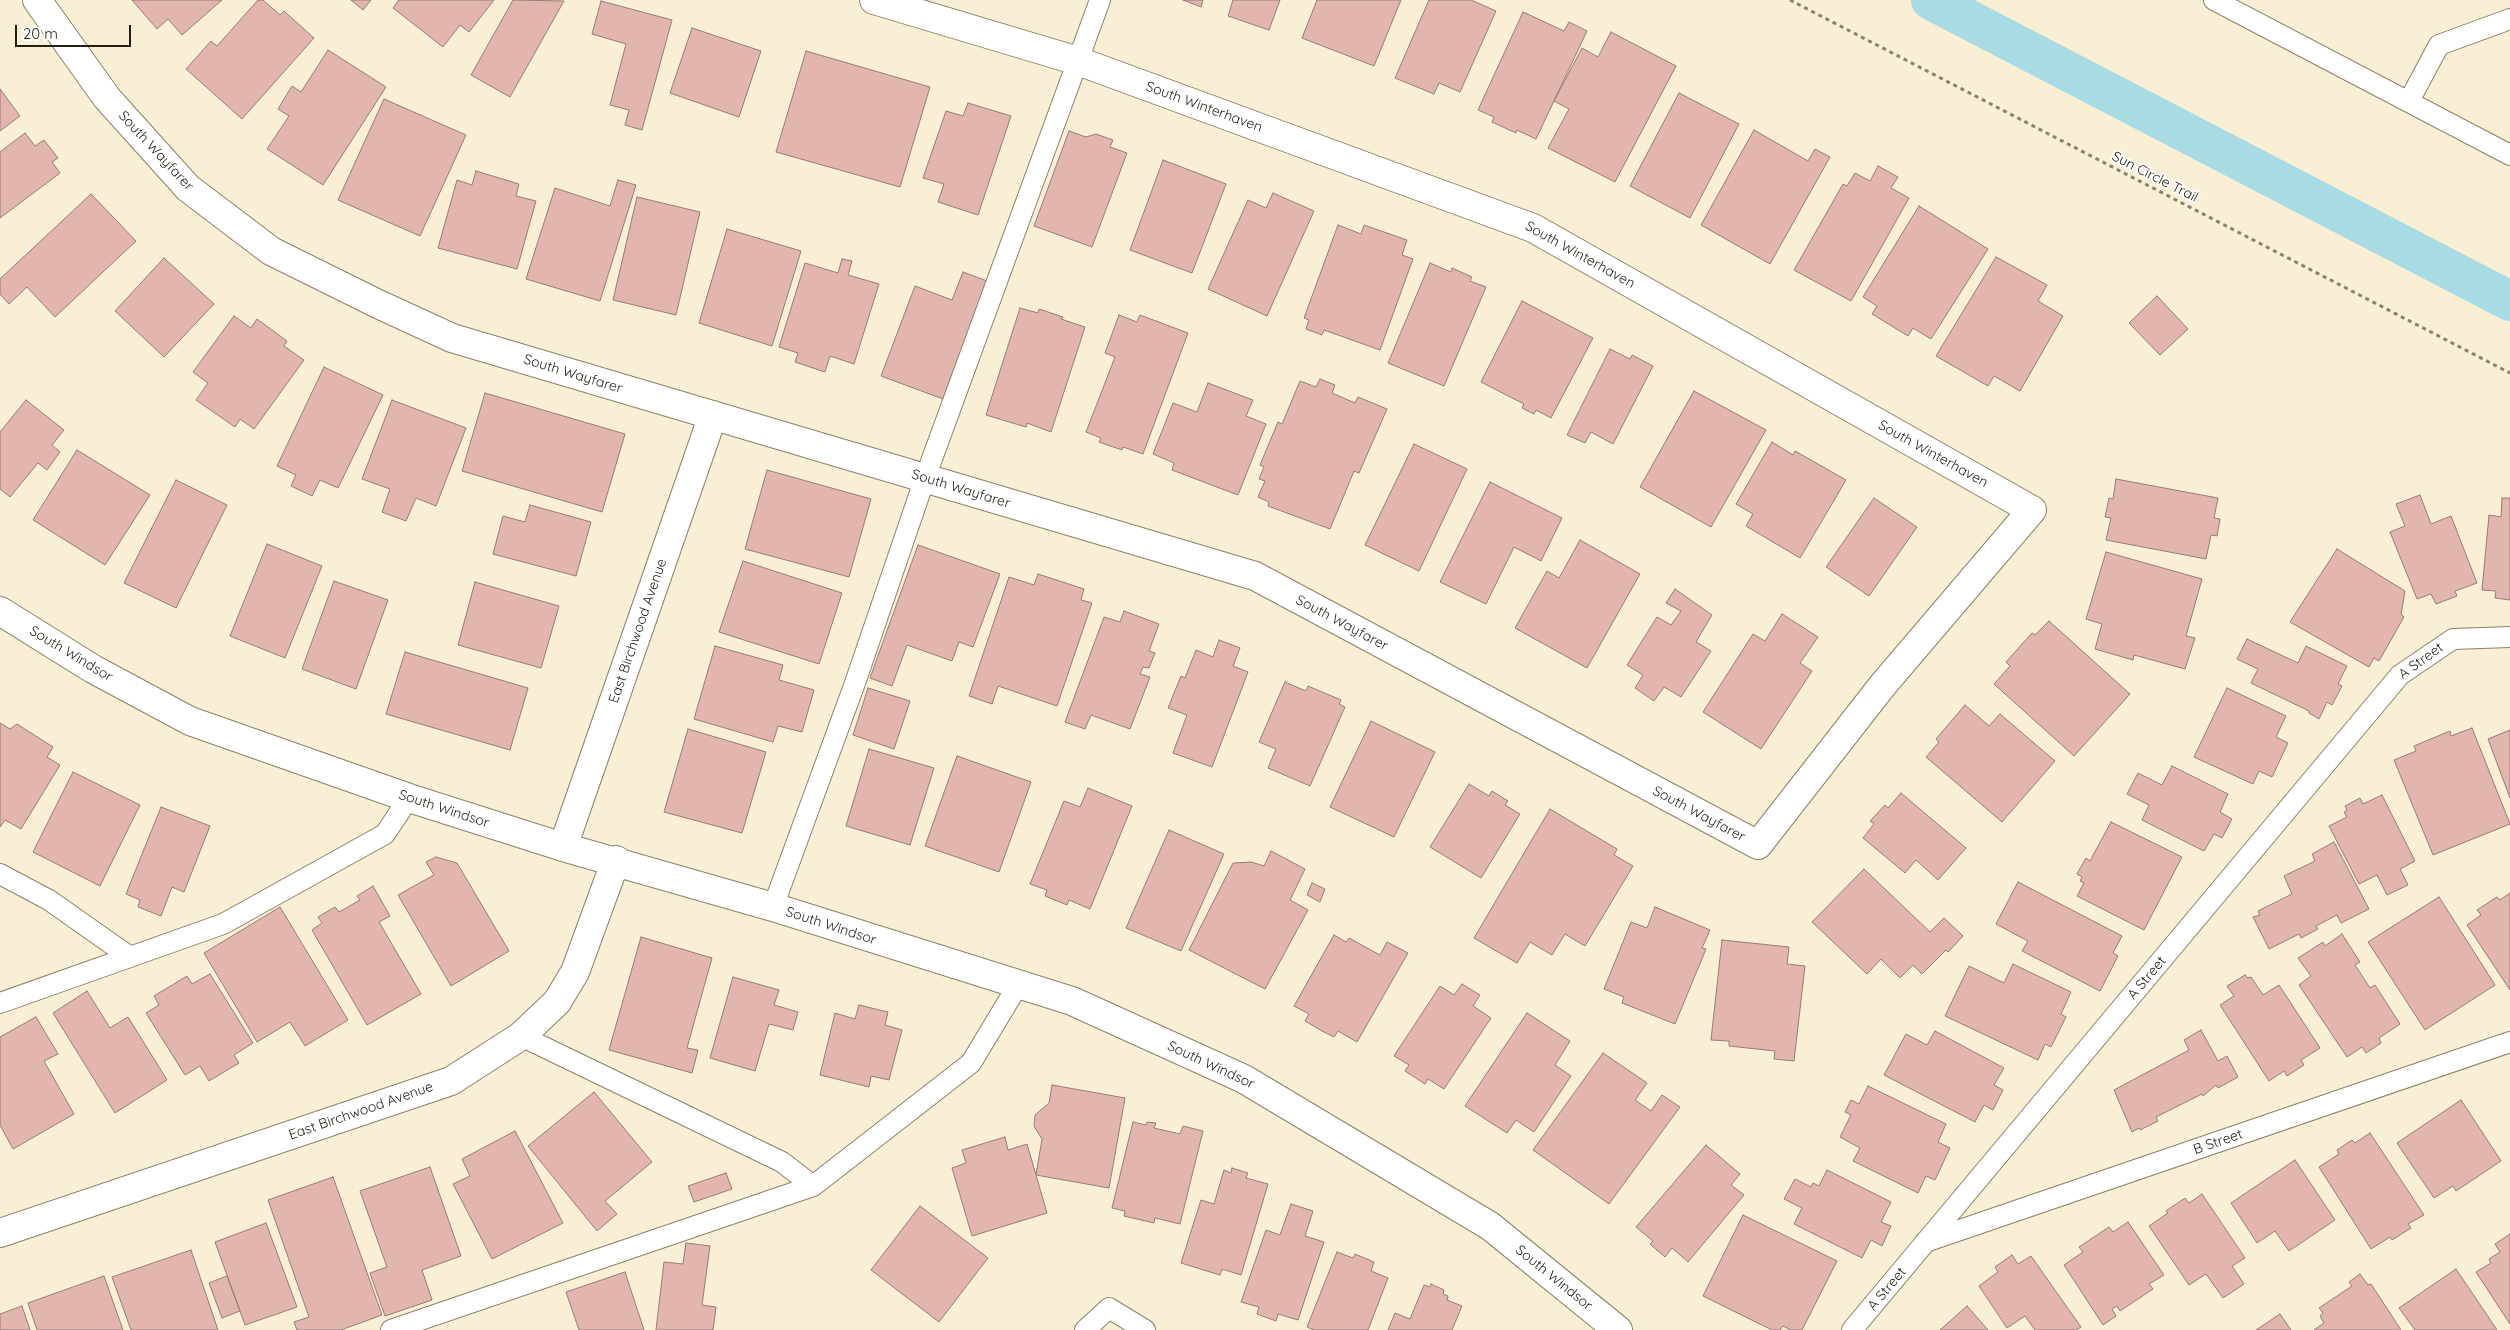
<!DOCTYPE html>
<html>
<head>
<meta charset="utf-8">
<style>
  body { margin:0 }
  #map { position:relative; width:2510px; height:1330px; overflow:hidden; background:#f9efd5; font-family:Quicksand,sans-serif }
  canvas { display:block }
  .scale { position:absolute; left:15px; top:25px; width:116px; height:22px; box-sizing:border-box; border:2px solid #221e14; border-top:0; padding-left:6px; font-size:15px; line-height:18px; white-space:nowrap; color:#221e14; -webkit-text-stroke:4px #fff; paint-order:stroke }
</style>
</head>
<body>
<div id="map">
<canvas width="2510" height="1330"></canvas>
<div class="scale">20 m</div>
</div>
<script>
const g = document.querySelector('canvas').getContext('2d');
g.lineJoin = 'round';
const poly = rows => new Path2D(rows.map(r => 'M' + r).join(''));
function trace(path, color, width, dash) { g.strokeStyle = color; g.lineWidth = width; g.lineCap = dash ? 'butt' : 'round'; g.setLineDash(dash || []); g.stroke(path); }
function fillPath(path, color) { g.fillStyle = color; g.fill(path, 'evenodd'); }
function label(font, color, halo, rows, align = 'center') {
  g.font = font + ' Quicksand,sans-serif'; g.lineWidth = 4; g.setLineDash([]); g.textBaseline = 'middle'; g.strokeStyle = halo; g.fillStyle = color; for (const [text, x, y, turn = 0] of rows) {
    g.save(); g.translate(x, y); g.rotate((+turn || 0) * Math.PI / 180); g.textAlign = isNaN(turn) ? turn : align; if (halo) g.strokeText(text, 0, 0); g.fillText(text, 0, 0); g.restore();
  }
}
const canal = poly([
  [1931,0,2510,301]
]);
const building = poly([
  [132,0,222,0,182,35,168,19,157,29,132,0],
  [258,0,263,0,280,15,284,11,314,38,242,119,186,69,211,41,217,46,258,0],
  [351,0,371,0,363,10,351,0],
  [399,0,494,0,469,32,460,25,443,47,393,8,399,0],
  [513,0,564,1,510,97,471,75,513,0],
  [1183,0,1203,0,1201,7,1183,0],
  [1233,0,1280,0,1269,30,1228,16,1233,0],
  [1317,0,1401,0,1374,66,1302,38,1317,0],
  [1429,0,1471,0,1496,11,1460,92,1439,83,1434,94,1395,78,1429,0],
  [601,1,672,20,642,130,625,125,629,110,610,105,626,44,592,34,601,1],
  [1523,12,1564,31,1569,22,1587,31,1536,139,1517,130,1516,133,1492,122,1494,117,1478,110,1523,12],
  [692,28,761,51,739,117,670,93,692,28],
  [1611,32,1676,66,1615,182,1548,148,1569,109,1554,101,1582,48,1598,57,1611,32],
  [328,50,386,87,323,185,267,149,289,116,278,109,292,86,301,92,328,50],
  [806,51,930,87,900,187,776,152,806,51],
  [0,89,20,116,0,131,0,89],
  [1679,93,1739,124,1690,218,1630,186,1679,93],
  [384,99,466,135,420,236,338,200,384,99],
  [968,103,1011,116,978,215,938,202,944,184,923,178,946,111,963,116,968,103],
  [1754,130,1808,161,1815,149,1830,157,1770,264,1701,225,1754,130],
  [1069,131,1086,137,1096,134,1113,140,1110,147,1127,153,1092,247,1034,226,1069,131],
  [25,133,35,146,44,140,58,158,52,162,60,173,0,218,0,152,25,133],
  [1163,160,1226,184,1192,273,1130,250,1163,160],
  [1878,166,1898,177,1891,188,1909,198,1851,301,1794,270,1843,184,1847,186,1855,173,1870,181,1878,166],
  [476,171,519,184,516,196,536,201,517,269,438,248,457,180,472,185,476,171],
  [618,180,636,185,600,301,526,279,555,188,610,206,618,180],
  [1273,193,1314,211,1267,316,1208,289,1248,200,1266,208,1273,193],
  [91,194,136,241,55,317,27,287,9,304,0,294,0,279,91,194],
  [637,197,700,212,676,315,613,300,637,197],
  [1919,206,1988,249,1931,339,1913,328,1908,336,1872,314,1877,306,1863,297,1919,206],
  [1338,225,1361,234,1364,225,1407,240,1402,255,1413,259,1380,350,1324,330,1322,335,1306,329,1309,320,1304,318,1338,225],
  [727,229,801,251,772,346,699,323,727,229],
  [1996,257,2047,285,2038,301,2063,316,2020,391,1994,376,1988,386,1936,356,1996,257],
  [164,258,214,304,164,357,115,311,164,258],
  [842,259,852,261,848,275,879,284,854,364,830,356,825,372,795,362,798,353,779,347,805,263,838,273,842,259],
  [1430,263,1451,272,1452,268,1472,277,1470,281,1486,287,1444,386,1388,363,1430,263],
  [963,272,987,281,943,399,881,376,915,286,952,300,963,272],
  [2157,296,2188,329,2160,355,2129,323,2157,296],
  [1522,301,1593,338,1551,418,1536,410,1534,414,1522,408,1524,404,1481,382,1522,301],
  [1020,308,1038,313,1039,309,1063,317,1061,319,1085,327,1051,432,1027,423,1026,427,986,415,1020,308],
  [1119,315,1137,322,1140,315,1188,333,1143,454,1123,447,1122,450,1099,442,1101,438,1086,432,1115,357,1105,353,1119,315],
  [234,316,251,328,257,319,287,341,284,346,304,360,254,429,240,419,235,427,196,400,208,383,193,372,234,316],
  [1610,349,1630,359,1632,355,1653,366,1613,444,1591,432,1585,443,1567,435,1610,349],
  [324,367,383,395,338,488,320,480,312,496,291,486,296,475,277,466,324,367],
  [1320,379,1335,385,1332,393,1355,403,1358,397,1387,409,1359,473,1354,471,1330,529,1268,506,1269,502,1258,497,1265,481,1259,479,1264,467,1260,465,1278,422,1282,424,1300,381,1316,387,1320,379],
  [1208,383,1253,400,1246,416,1266,424,1238,495,1172,470,1174,463,1153,454,1173,403,1197,412,1208,383],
  [1694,391,1766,430,1711,527,1640,487,1694,391],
  [485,393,625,434,602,512,462,471,485,393],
  [26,400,64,430,52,445,60,452,47,470,38,463,10,497,0,489,0,432,26,400],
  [392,400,466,428,436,506,416,498,406,521,382,512,390,489,362,479,392,400],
  [1772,442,1793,455,1795,451,1846,480,1800,558,1746,526,1753,514,1736,504,1772,442],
  [1414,444,1467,469,1419,571,1365,545,1414,444],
  [77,450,150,495,105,565,33,520,77,450],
  [767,470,871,499,849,577,745,549,767,470],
  [2116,479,2218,498,2214,518,2220,519,2217,536,2211,535,2206,559,2106,540,2111,518,2105,517,2109,498,2113,499,2116,479],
  [176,480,227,505,176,608,124,583,176,480],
  [1490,482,1562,518,1541,561,1514,547,1486,604,1440,582,1490,482],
  [2420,495,2431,524,2451,516,2477,583,2455,591,2457,596,2436,604,2431,594,2417,599,2390,532,2405,526,2396,504,2420,495],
  [1874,498,1917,527,1869,596,1826,567,1874,498],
  [2502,498,2510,498,2510,600,2495,598,2496,591,2482,590,2489,515,2501,517,2502,498],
  [530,505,591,522,576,576,493,554,503,516,525,522,530,505],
  [1580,540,1640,574,1587,668,1515,628,1547,571,1559,578,1580,540],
  [267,544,322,566,285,658,230,636,267,544],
  [918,545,1000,574,973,647,959,642,952,661,907,645,892,686,870,678,918,545],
  [2337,549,2405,591,2401,614,2404,617,2379,661,2374,658,2369,667,2290,622,2337,549],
  [2106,552,2202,579,2186,636,2195,638,2185,669,2134,655,2133,660,2095,649,2102,624,2086,619,2106,552],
  [743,561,842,593,819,664,719,632,743,561],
  [1038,574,1084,589,1081,600,1092,603,1057,706,998,686,992,704,969,696,1009,577,1034,585,1038,574],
  [334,581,388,600,356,689,302,669,334,581],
  [475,582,559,606,541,668,458,645,475,582],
  [1675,589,1712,615,1696,642,1711,651,1681,697,1664,687,1654,701,1635,688,1643,675,1627,665,1657,617,1671,625,1681,611,1666,603,1675,589],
  [1124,611,1159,624,1149,651,1155,653,1149,668,1143,667,1140,674,1150,677,1130,729,1091,715,1085,729,1065,722,1104,617,1120,622,1124,611],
  [1782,614,1818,637,1800,663,1812,671,1761,749,1703,712,1753,634,1765,641,1782,614],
  [2049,621,2130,694,2074,756,1994,684,2010,666,2006,662,2032,633,2035,635,2049,621],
  [2247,639,2298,663,2306,646,2347,666,2338,684,2342,686,2332,705,2327,702,2319,719,2309,713,2309,711,2251,683,2258,669,2237,659,2247,639],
  [1219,640,1240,648,1233,666,1248,672,1212,767,1173,753,1187,715,1168,708,1181,676,1185,678,1196,650,1213,657,1219,640],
  [715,646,783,665,779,680,814,690,802,732,778,726,773,742,694,719,715,646],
  [405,652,528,688,510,750,386,714,405,652],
  [1285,682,1306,691,1308,686,1341,700,1339,704,1345,707,1310,786,1268,768,1276,749,1259,742,1285,682],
  [868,688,910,701,894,749,853,735,868,688],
  [2227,688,2286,716,2276,737,2288,743,2272,777,2259,771,2253,784,2194,757,2227,688],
  [1965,705,1989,726,2000,714,2055,761,2002,822,1926,757,1939,742,1936,739,1965,705],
  [1371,721,1435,752,1394,837,1330,807,1371,721],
  [0,723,10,729,17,724,53,747,47,757,60,765,21,829,5,820,0,827,0,723],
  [2472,728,2510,824,2433,855,2394,760,2416,751,2414,746,2450,731,2451,736,2472,728],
  [688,729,766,752,742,833,664,812,688,729],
  [2510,730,2510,798,2488,739,2510,730],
  [869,749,934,768,910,845,846,826,869,749],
  [957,756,1031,782,999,872,925,846,957,756],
  [2172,766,2228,794,2220,812,2232,819,2222,838,2214,834,2204,851,2142,820,2149,805,2127,794,2138,773,2162,785,2172,766],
  [73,772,140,805,100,886,33,852,73,772],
  [1469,784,1489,796,1492,791,1508,801,1505,805,1520,814,1481,878,1430,847,1469,784],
  [1088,788,1132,806,1090,909,1069,900,1067,905,1045,896,1047,890,1030,884,1064,801,1080,807,1088,788],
  [1901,793,1966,848,1938,880,1916,860,1905,873,1863,838,1874,824,1870,821,1885,805,1888,808,1901,793],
  [2382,795,2415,861,2400,869,2408,885,2387,895,2377,875,2359,884,2329,826,2347,817,2344,812,2347,810,2345,806,2360,798,2363,804,2382,795],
  [161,807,210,826,184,892,172,887,161,916,138,907,140,900,126,894,161,807],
  [1550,809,1617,849,1614,855,1633,866,1585,946,1565,934,1552,955,1530,942,1517,963,1474,938,1550,809],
  [2111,822,2182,857,2144,930,2077,896,2084,883,2080,881,2082,877,2077,874,2086,858,2090,861,2111,822],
  [1169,830,1224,854,1181,951,1126,928,1169,830],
  [2334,842,2369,909,2341,923,2337,915,2316,926,2318,929,2301,938,2299,934,2269,949,2253,917,2260,915,2258,911,2292,894,2284,876,2315,861,2312,854,2334,842],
  [1271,851,1305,869,1290,900,1308,910,1265,989,1189,950,1233,863,1251,862,1264,866,1271,851],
  [436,857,457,863,509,951,451,986,398,895,434,875,426,862,436,857],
  [1864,869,1930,932,1944,918,1963,936,1948,952,1946,950,1922,974,1913,965,1900,978,1881,959,1867,974,1812,922,1864,869],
  [2018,882,2122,936,2113,953,2118,956,2100,991,2022,951,2028,941,1996,924,2018,882],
  [1312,883,1325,889,1320,902,1307,895,1312,883],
  [373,886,390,916,379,922,421,994,367,1025,312,930,322,923,318,917,335,907,339,912,360,900,357,896,373,886],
  [2510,893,2510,990,2467,925,2481,915,2477,910,2497,897,2500,900,2510,893],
  [2439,897,2495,985,2425,1030,2368,942,2439,897],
  [280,907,348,1020,305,1046,290,1022,257,1042,204,953,280,907],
  [1655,907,1710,930,1702,948,1706,949,1675,1024,1622,1003,1624,997,1604,989,1631,922,1647,928,1655,907],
  [2342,934,2360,962,2355,965,2370,988,2375,985,2400,1024,2379,1038,2381,1043,2366,1053,2362,1047,2347,1057,2299,985,2311,976,2298,958,2323,942,2325,946,2342,934],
  [1334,935,1346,942,1349,938,1380,955,1387,942,1408,953,1357,1042,1338,1031,1334,1037,1322,1031,1305,1021,1309,1014,1294,1006,1334,935],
  [641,937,712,958,687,1048,698,1050,692,1073,609,1050,641,937],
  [1722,940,1789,947,1787,964,1805,966,1794,1061,1774,1059,1775,1051,1729,1046,1729,1041,1711,1040,1722,940],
  [2013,964,2071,992,2061,1014,2066,1017,2051,1047,2045,1044,2038,1060,1945,1016,1969,966,2004,983,2013,964],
  [210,974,253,1043,234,1055,239,1063,209,1081,200,1066,185,1075,146,1013,159,1005,154,996,187,976,192,984,210,974],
  [2245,975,2248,978,2251,977,2263,995,2279,985,2320,1048,2301,1060,2304,1065,2287,1076,2284,1071,2269,1081,2220,1005,2234,996,2227,986,2245,975],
  [733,977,779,990,774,1005,798,1012,793,1030,769,1024,755,1071,710,1058,733,977],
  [1462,984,1480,995,1473,1006,1491,1018,1444,1089,1428,1079,1425,1084,1405,1071,1409,1065,1394,1056,1440,986,1454,995,1462,984],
  [87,991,110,1028,128,1017,167,1080,115,1113,53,1013,87,991],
  [859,1005,888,1012,885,1025,902,1030,889,1080,871,1076,869,1087,820,1075,835,1013,855,1019,859,1005],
  [1527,1013,1570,1041,1555,1065,1571,1076,1534,1132,1516,1120,1507,1133,1465,1106,1527,1013],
  [36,1017,58,1054,44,1061,74,1114,13,1149,0,1125,0,1037,36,1017],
  [2201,1030,2218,1061,2227,1056,2238,1077,2218,1088,2216,1085,2203,1096,2202,1094,2156,1117,2158,1121,2140,1130,2139,1128,2132,1132,2114,1090,2189,1050,2184,1040,2201,1030],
  [1935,1031,2004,1068,1994,1085,2003,1090,1993,1110,1984,1105,1975,1122,1884,1075,1906,1034,1927,1045,1935,1031],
  [1603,1053,1647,1083,1635,1100,1651,1111,1662,1095,1680,1107,1609,1204,1533,1150,1603,1053],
  [1052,1085,1125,1098,1109,1188,1036,1175,1042,1139,1034,1126,1035,1115,1049,1103,1052,1085],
  [1868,1086,1946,1124,1938,1142,1950,1148,1935,1180,1926,1176,1918,1193,1853,1161,1860,1148,1840,1137,1851,1115,1845,1112,1851,1100,1859,1104,1868,1086],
  [594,1092,652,1162,605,1201,617,1214,597,1231,528,1146,594,1092],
  [2461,1100,2501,1161,2456,1191,2453,1186,2434,1198,2397,1143,2461,1100],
  [1133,1122,1146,1125,1147,1122,1156,1123,1154,1128,1180,1134,1183,1126,1203,1131,1180,1224,1155,1218,1154,1223,1124,1216,1125,1211,1112,1208,1133,1122],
  [515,1131,563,1223,492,1259,453,1184,470,1176,462,1159,515,1131],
  [2370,1133,2424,1215,2408,1224,2411,1228,2392,1240,2390,1237,2371,1249,2319,1167,2339,1154,2337,1150,2352,1140,2355,1143,2370,1133],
  [1005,1137,1008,1150,1027,1144,1047,1213,972,1236,952,1168,966,1163,962,1150,1005,1137],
  [1706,1145,1740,1174,1731,1185,1744,1195,1688,1262,1672,1248,1665,1257,1650,1244,1653,1241,1636,1227,1706,1145],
  [2295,1160,2335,1220,2289,1251,2275,1231,2257,1243,2231,1203,2295,1160],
  [430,1167,461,1256,422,1270,432,1300,385,1316,370,1273,387,1267,360,1191,430,1167],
  [1232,1168,1248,1173,1246,1178,1268,1184,1241,1275,1222,1269,1220,1275,1181,1263,1201,1200,1214,1204,1224,1170,1231,1173,1232,1168],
  [1827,1170,1891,1202,1881,1222,1891,1226,1882,1246,1871,1240,1862,1258,1794,1224,1802,1208,1784,1199,1795,1179,1811,1187,1813,1183,1819,1186,1827,1170],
  [726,1173,732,1189,694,1202,688,1186,726,1173],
  [333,1177,382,1315,341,1330,297,1330,294,1322,309,1317,268,1200,333,1177],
  [2202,1194,2245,1258,2232,1266,2244,1284,2223,1298,2206,1274,2189,1285,2149,1226,2168,1213,2166,1211,2185,1198,2189,1203,2202,1194],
  [1291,1204,1313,1211,1305,1236,1324,1242,1298,1320,1278,1314,1276,1321,1257,1314,1259,1307,1241,1302,1266,1230,1280,1235,1291,1204],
  [920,1206,988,1258,939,1322,871,1270,920,1206],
  [1743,1215,1837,1261,1802,1330,1791,1330,1783,1326,1780,1330,1772,1330,1703,1296,1743,1215],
  [2128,1222,2164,1275,2149,1284,2153,1289,2120,1311,2117,1306,2112,1309,2116,1316,2103,1325,2064,1265,2083,1252,2079,1247,2109,1227,2113,1232,2128,1222],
  [266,1223,297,1307,245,1325,215,1242,266,1223],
  [2510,1234,2510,1324,2476,1272,2491,1263,2489,1259,2500,1252,2495,1244,2510,1234],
  [686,1243,710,1246,702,1305,716,1307,713,1330,656,1330,664,1262,683,1264,686,1243],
  [191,1250,218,1330,131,1330,112,1277,191,1250],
  [1337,1252,1353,1258,1355,1254,1374,1262,1371,1271,1388,1278,1368,1330,1314,1330,1307,1327,1337,1252],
  [2012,1255,2018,1264,2031,1256,2081,1327,2076,1330,2035,1330,2025,1316,2007,1328,1979,1286,1998,1272,1995,1267,2012,1255],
  [2456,1269,2497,1330,2415,1330,2399,1308,2456,1269],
  [625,1272,644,1330,579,1330,566,1292,625,1272],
  [2360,1274,2368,1285,2371,1284,2401,1330,2314,1330,2324,1323,2320,1316,2323,1313,2319,1308,2352,1286,2349,1282,2360,1274],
  [104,1276,123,1330,37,1330,28,1303,104,1276],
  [227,1276,240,1311,222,1318,209,1283,227,1276],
  [1431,1284,1444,1290,1443,1294,1448,1296,1447,1300,1462,1306,1452,1330,1388,1330,1395,1313,1410,1319,1424,1285,1430,1287,1431,1284],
  [22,1306,30,1330,0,1330,0,1314,22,1306],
  [1967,1306,1988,1330,1940,1330,1967,1306],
  [2280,1314,2291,1330,2256,1330,2280,1314]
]);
const path = poly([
  [1790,0,2510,373]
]);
const service = poly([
  [2214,0,2510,155],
  [2409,101,2439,45,2510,19],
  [0,874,49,900,130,957],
  [773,907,855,683,925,478,1100,0],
  [0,1003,223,924,385,834,409,798],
  [521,1036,782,1162,813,1186],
  [1925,1242,2510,1042],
  [391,1330,813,1186,971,1063,1018,985],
  [1085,1330,1109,1308,1145,1330],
  [1852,1330,2400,675,2453,639,2510,637]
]);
const minor = poly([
  [37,0,107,98,188,188,271,251,378,304,452,338,1255,576,1758,845,1882,686,2032,510,1533,228,1078,61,874,0],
  [0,611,93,669,190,721,409,798,563,847,773,907,1072,1001,1244,1079,1490,1226,1618,1330],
  [563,847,713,415],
  [0,1233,451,1081,521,1036,557,1002,575,972,616,860]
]);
const streetNames = [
  ["South Winterhaven",1204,107,20],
  ["South Wayfarer",156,151,47],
  ["Sun Circle Trail",2155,177,27],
  ["South Winterhaven",1580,255,29],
  ["South Wayfarer",573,374,17],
  ["South Winterhaven",1933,454,29],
  ["South Wayfarer",961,489,17],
  ["South Wayfarer",1342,623,28],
  ["East Birchwood Avenue",638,631,-71],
  ["South Windsor",71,654,31],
  ["A Street",2421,661,-36],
  ["South Windsor",444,809,18],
  ["South Wayfarer",1699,814,28],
  ["South Windsor",831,926,18],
  ["A Street",2147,978,-50],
  ["South Windsor",1211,1065,25],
  ["East Birchwood Avenue",361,1111,-19],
  ["B Street",2218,1142,-19],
  ["South Windsor",1554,1278,39],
  ["A Street",1887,1289,-50]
];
trace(canal, '#a8dbe3', 40);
fillPath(building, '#e2b5ae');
trace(building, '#977b76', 1);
trace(service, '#8b8169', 22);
trace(minor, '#8b8169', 30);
trace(path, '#898270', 3, [4, 4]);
trace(service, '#fff', 20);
trace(minor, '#fff', 28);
label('14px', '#221e14', '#fff', streetNames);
</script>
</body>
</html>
